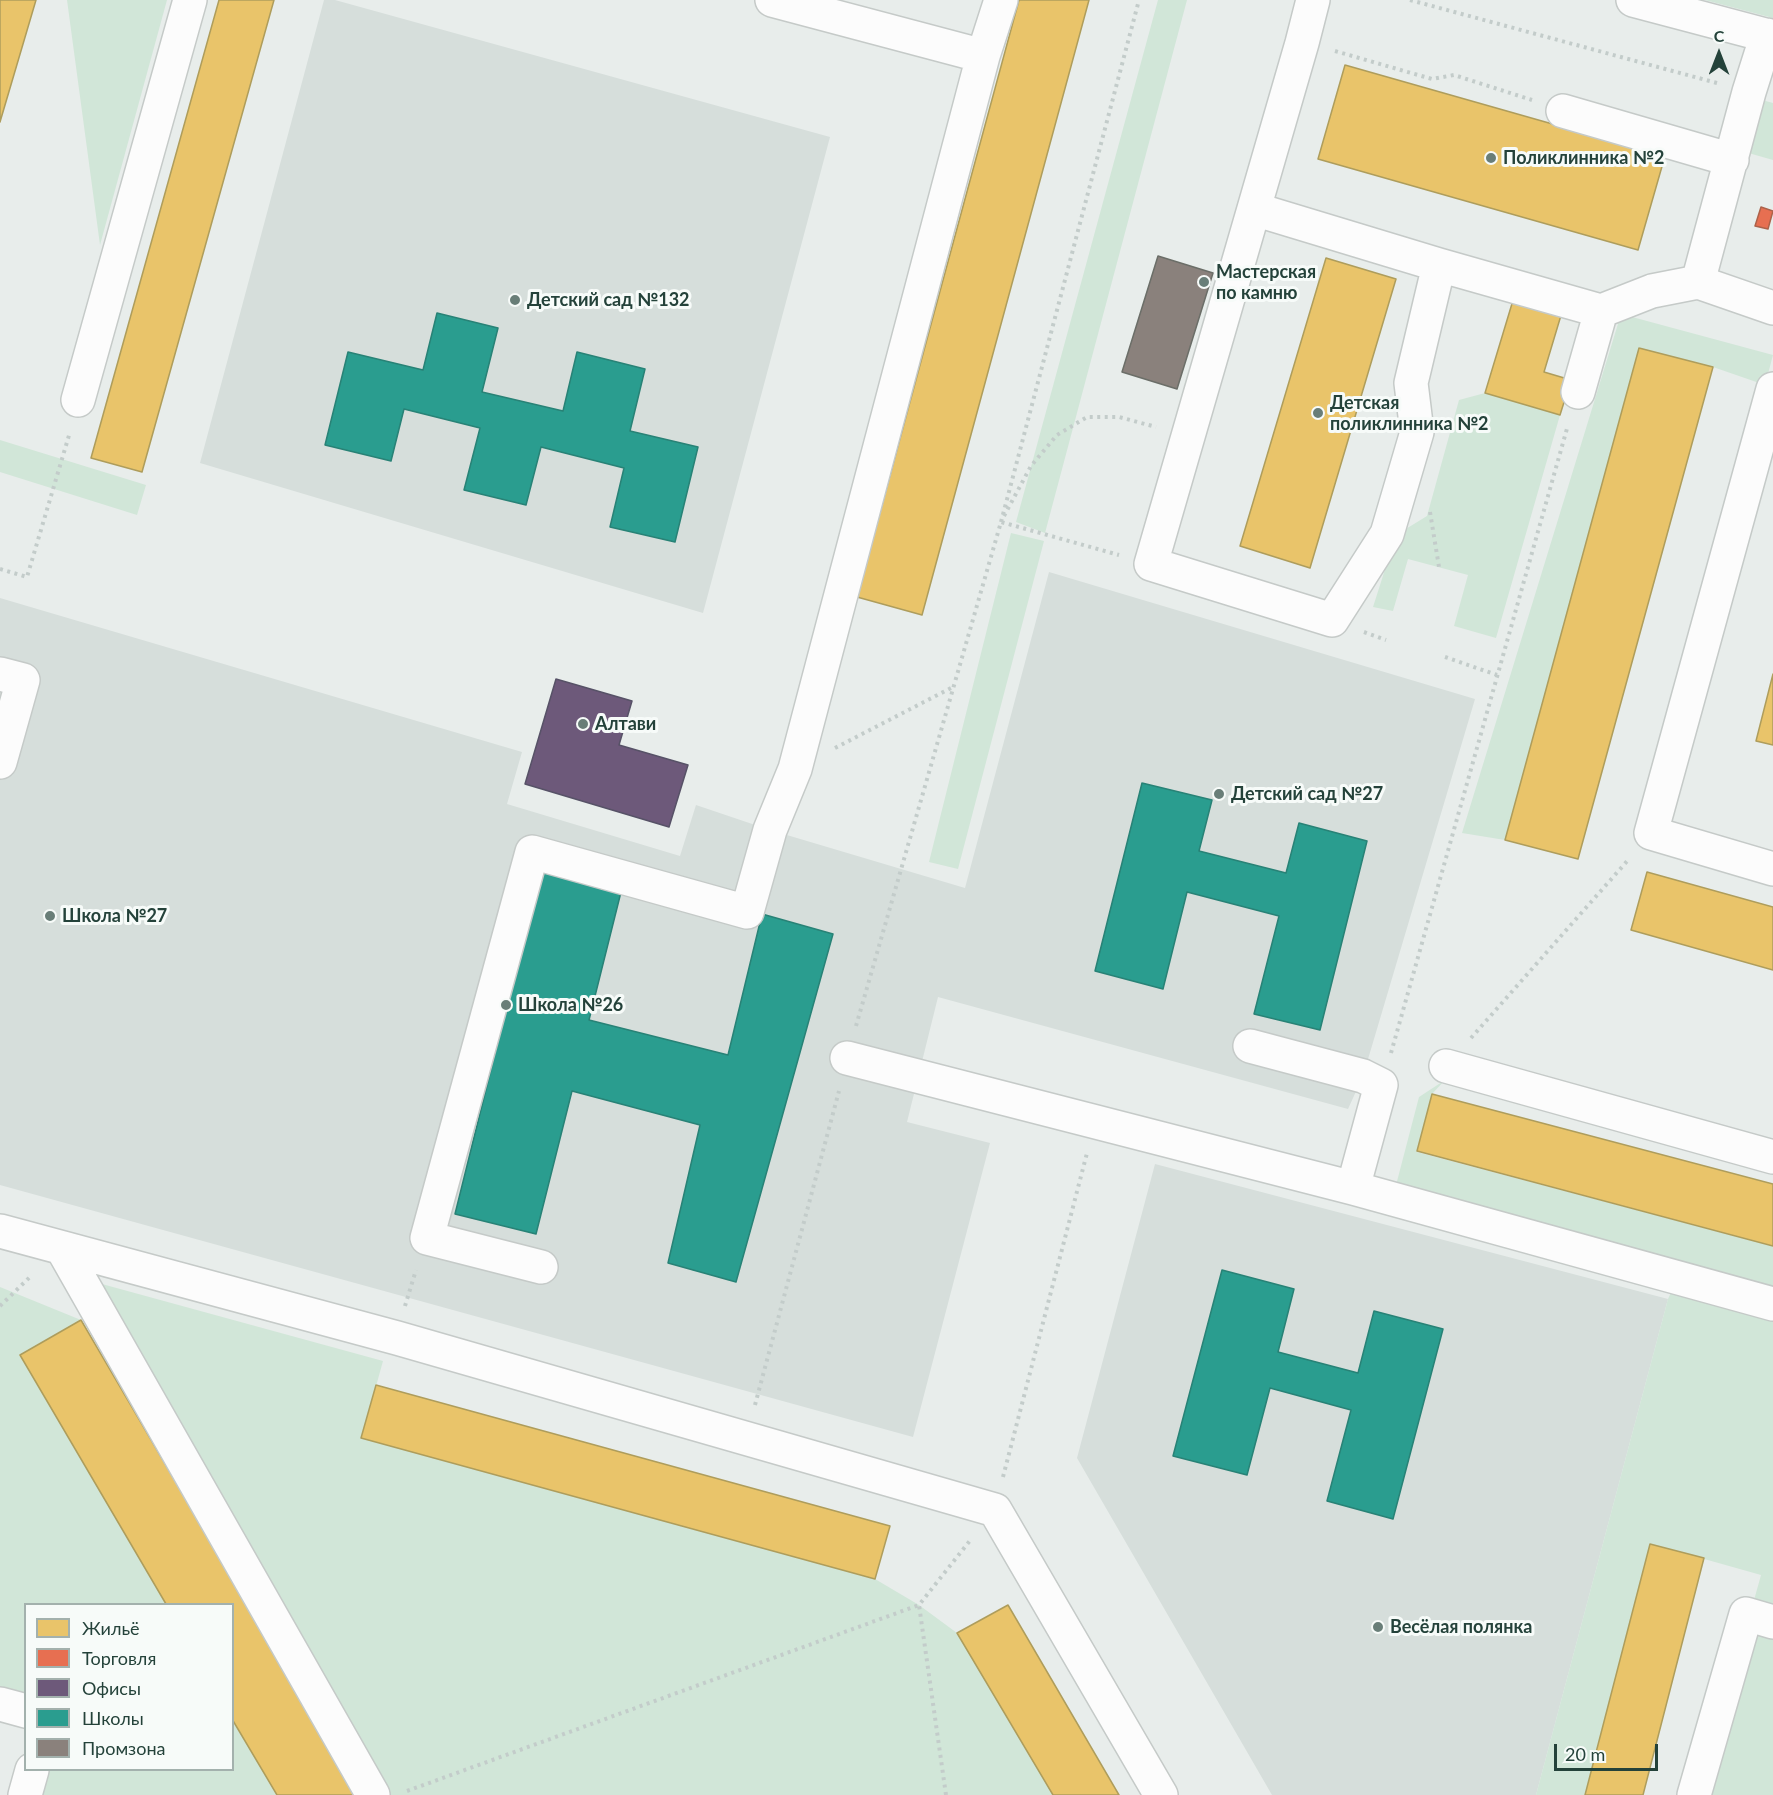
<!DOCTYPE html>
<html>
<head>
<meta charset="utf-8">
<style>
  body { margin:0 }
  #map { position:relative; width:1773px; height:1795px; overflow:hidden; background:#e8edeb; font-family:Lato,sans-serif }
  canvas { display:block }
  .legend { position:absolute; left:24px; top:1603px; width:210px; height:168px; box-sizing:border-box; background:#f7fbf9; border:2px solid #a3b1ad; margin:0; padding:8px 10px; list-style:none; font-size:18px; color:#24423a }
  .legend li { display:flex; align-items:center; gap:12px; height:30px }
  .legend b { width:30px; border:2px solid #a3b1ad }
  .north { position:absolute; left:1689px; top:24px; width:60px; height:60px; -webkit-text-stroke:4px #f7fbf9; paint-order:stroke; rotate:0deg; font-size:16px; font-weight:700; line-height:24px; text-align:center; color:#24423a }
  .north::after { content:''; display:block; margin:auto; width:21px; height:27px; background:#24423a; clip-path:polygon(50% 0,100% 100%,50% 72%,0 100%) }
  .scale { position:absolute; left:1554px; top:1744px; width:104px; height:27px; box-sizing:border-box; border:3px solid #24423a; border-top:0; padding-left:8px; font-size:18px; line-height:21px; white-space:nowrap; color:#24423a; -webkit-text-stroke:4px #f7fbf9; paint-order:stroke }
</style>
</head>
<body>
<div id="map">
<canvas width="1773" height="1795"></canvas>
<ul class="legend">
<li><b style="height:16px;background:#e9c46a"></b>Жильё</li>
<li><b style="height:16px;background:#e76f51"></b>Торговля</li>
<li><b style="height:16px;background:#6d597a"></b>Офисы</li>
<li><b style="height:16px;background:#2a9d8f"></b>Школы</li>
<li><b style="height:16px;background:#8a817c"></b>Промзона</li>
</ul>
<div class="north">С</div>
<div class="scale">20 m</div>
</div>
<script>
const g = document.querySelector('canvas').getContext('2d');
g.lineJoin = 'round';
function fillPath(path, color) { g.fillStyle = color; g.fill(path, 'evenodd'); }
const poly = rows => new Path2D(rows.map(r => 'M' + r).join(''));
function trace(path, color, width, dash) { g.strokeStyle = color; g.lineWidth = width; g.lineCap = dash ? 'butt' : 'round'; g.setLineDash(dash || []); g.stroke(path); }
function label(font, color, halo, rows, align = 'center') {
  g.font = font + ' Lato,sans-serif'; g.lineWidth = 6; g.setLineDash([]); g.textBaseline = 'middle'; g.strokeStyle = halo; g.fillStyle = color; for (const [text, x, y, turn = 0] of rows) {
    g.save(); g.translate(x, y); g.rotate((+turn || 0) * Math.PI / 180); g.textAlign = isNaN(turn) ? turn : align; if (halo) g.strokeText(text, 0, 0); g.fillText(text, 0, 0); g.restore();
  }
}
const built = poly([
  [324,0,335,0,830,137,703,613,200,463],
  [1049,572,1475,699,1363,1076,1348,1109,938,997,907,1122,990,1143,913,1437,0,1185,0,598,522,752,507,804,680,856,696,805,770,830,965,888],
  [1155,1164,1668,1299,1536,1795,1272,1795,1077,1458]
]);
const green = poly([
  [67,0,167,0,100,245],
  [1158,0,1187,0,1045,533,1016,522],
  [1705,0,1773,0,1773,18],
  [1751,97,1773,103,1773,160,1738,150],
  [1621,314,1773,355,1765,385,1713,367,1639,348,1505,840,1462,833],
  [1485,393,1560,415,1496,638,1454,626,1468,575,1408,559,1393,611,1373,607,1396,535,1427,516,1459,400],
  [0,440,146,485,137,515,0,472],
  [1011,533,1044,541,958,869,929,862],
  [1445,1080,1432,1094,1417,1152,1773,1246,1773,1290,1395,1189,1419,1097],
  [80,1278,383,1361,362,1437,875,1579,919,1605,957,1633,1053,1795,373,1795],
  [1674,1286,1773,1312,1773,1795,1700,1795,1761,1575,1651,1544,1585,1795,1536,1795,1668,1299],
  [0,1287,81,1320,21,1355,166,1604,26,1604,25,1711,0,1704],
  [233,1719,277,1795,25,1795,32,1770,232,1770]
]);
const homes = poly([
  [0,0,36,0,0,122,0,0],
  [219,0,274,0,142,472,91,458,219,0],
  [1019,0,1089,0,922,615,857,597,1019,0],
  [1345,65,1665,156,1638,250,1318,159,1345,65],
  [1326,258,1396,279,1310,568,1240,546,1326,258],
  [1514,297,1562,312,1544,372,1571,380,1560,415,1485,393,1514,297],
  [1639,348,1713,367,1578,859,1505,840,1639,348],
  [1773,674,1773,745,1756,741,1773,674],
  [1647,872,1773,907,1773,970,1631,930,1647,872],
  [1432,1094,1773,1184,1773,1246,1417,1151,1432,1094],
  [81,1320,359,1795,277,1795,232,1719,232,1604,166,1604,20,1355,81,1320],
  [376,1385,890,1526,875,1579,361,1438,376,1385],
  [1650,1544,1704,1558,1643,1795,1585,1795,1650,1544],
  [1008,1605,1119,1795,1053,1795,957,1633,1008,1605]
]);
const shops = poly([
  [1761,207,1773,211,1768,229,1755,226,1761,207]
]);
const offices = poly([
  [556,679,632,701,619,745,688,765,669,827,525,784,556,679]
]);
const schools = poly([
  [437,313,498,328,482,392,563,411,577,352,645,369,630,431,698,447,675,542,610,527,624,468,541,447,526,505,464,490,480,428,404,409,391,461,325,445,348,352,423,370,437,313],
  [1142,783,1212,800,1199,851,1286,873,1299,823,1367,841,1320,1030,1254,1014,1279,916,1187,892,1163,989,1095,971,1142,783],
  [542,864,623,884,589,1020,728,1055,762,914,833,934,736,1282,668,1263,700,1125,572,1091,536,1234,455,1214,542,864],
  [1222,1270,1294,1289,1278,1352,1358,1373,1374,1311,1443,1329,1393,1519,1327,1501,1351,1410,1270,1388,1247,1475,1173,1456,1222,1270]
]);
const industry = poly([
  [1158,256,1213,273,1177,389,1122,372,1158,256]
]);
const path = poly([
  [1410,0,1717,83],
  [1335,51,1432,79,1454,75,1532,100],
  [1430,512,1439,567],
  [1004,516,1031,466,1057,435,1087,417,1119,417,1156,427],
  [1001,522,1139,0],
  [0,569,27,577,70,432],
  [1364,632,1386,640],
  [1445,657,1497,675],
  [835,748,951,688],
  [856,1026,1001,522,1119,555],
  [1471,1038,1629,859],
  [1391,1053,1568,425],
  [0,1306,32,1275],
  [405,1306,416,1270],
  [755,1405,839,1091],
  [1003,1477,1087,1153],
  [407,1791,919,1605],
  [946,1795,919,1605,972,1538]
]);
const minor = poly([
  [772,0,983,56],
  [1313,0,1302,43,1151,564,1332,620,1387,534,1417,432,1411,383,1439,265],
  [1633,0,1773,37],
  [1767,35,1749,92,1698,282,1773,308],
  [1563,111,1732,160],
  [1254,209,1439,265,1601,311,1652,291,1698,282],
  [1773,389,1651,833,1773,869],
  [1578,392,1601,311],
  [78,400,190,0],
  [0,674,23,680,0,762],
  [1250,1046,1363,1076,1381,1085,1353,1188],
  [847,1058,1353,1188,1773,1304],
  [1446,1066,1773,1157],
  [0,1231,397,1338,995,1510,1161,1795],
  [62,1248,373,1795],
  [541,1267,427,1238,532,852,747,912,770,830,795,769,983,56,1001,0],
  [0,1704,26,1711],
  [25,1795,32,1770],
  [1694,1795,1746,1614,1773,1622]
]);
const markers = [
  [1491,158,6,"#697e78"],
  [1204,282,6,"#697e78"],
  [515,300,6,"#697e78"],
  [1318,413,6,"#697e78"],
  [583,724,6,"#697e78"],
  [1219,794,6,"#697e78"],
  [50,916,6,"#697e78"],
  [506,1005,6,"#697e78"],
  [1378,1627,6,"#697e78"]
];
const poiNames = [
  ["Поликлинника №2",1503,158],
  ["Мастерская",1216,272],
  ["по камню",1216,293],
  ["Детский сад №132",527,300],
  ["Детская",1330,403],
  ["поликлинника №2",1330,424],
  ["Алтави",595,724],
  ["Детский сад №27",1231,794],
  ["Школа №27",62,916],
  ["Школа №26",518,1005],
  ["Весёлая полянка",1390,1627]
];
fillPath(built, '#d6dedb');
fillPath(green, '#d1e6d8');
fillPath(homes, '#e9c46a');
trace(homes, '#ae9d5c', 1.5);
fillPath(shops, '#e76f51');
trace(shops, '#ac624a', 1.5);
fillPath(offices, '#6d597a');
trace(offices, '#575267', 1.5);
fillPath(schools, '#2a9d8f');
trace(schools, '#288276', 1.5);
fillPath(industry, '#8a817c');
trace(industry, '#6b6e68', 1.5);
trace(minor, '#c5cac8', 36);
trace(path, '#c3ccca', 4, [3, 4.5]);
trace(minor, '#fcfcfc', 33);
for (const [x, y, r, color] of markers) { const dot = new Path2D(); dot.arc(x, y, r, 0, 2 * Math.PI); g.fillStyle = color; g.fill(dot); trace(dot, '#f7fbf9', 2); }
label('bold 18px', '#24423a', '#f7fbf9', poiNames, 'left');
</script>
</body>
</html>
